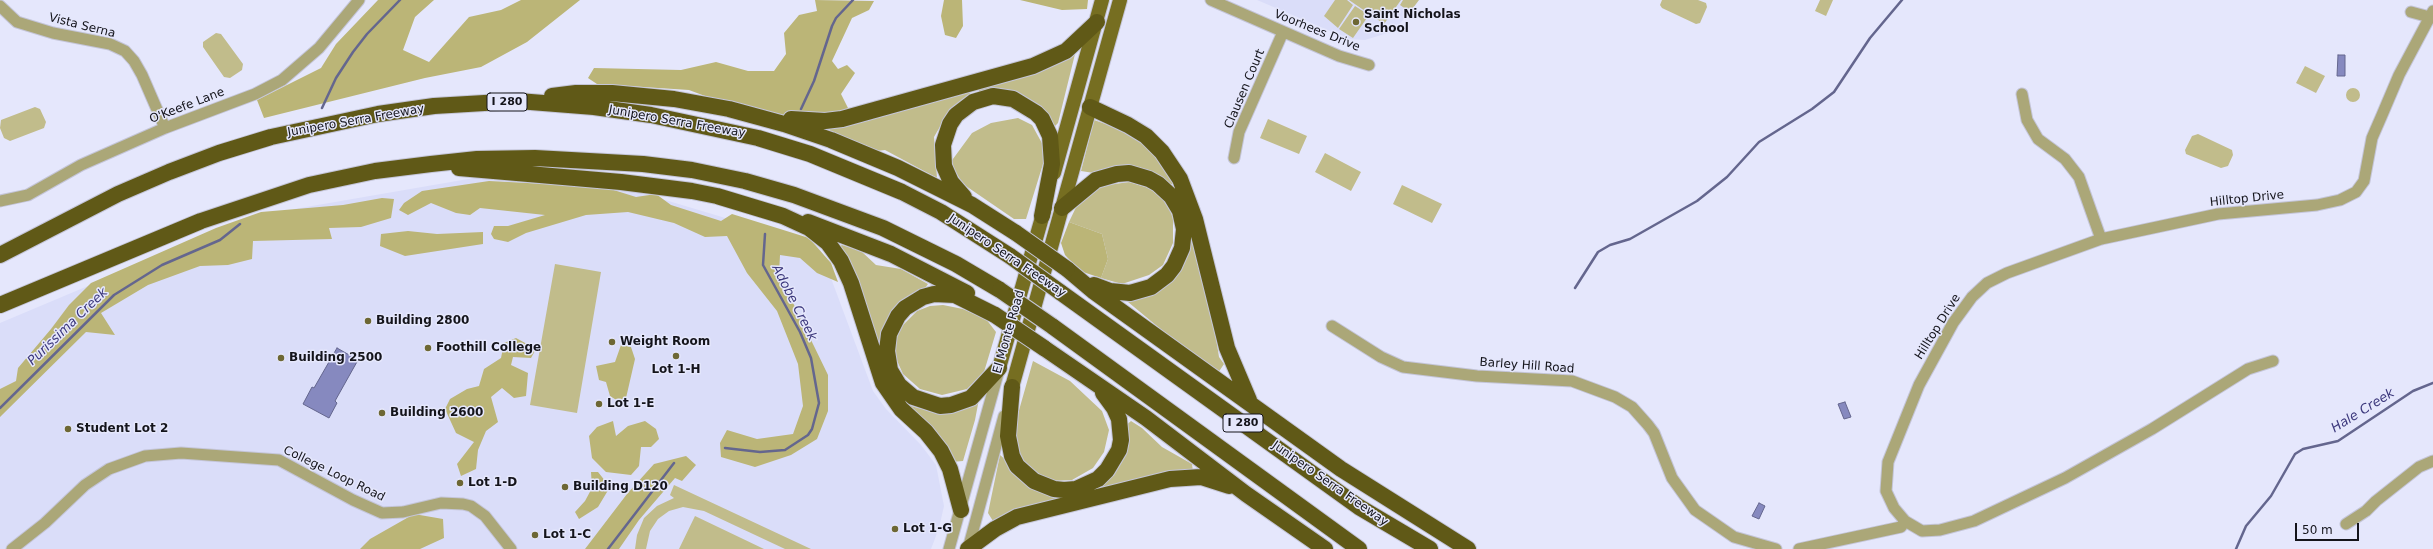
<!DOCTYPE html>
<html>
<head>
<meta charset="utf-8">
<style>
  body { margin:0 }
  #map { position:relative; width:2433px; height:549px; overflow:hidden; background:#e5e7fc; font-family:"DejaVu Sans",sans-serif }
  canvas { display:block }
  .scale { position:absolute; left:2295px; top:523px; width:64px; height:18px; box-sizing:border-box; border:2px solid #14141b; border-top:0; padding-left:5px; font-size:12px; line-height:14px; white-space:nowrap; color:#14141b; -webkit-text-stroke:3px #e5e7fc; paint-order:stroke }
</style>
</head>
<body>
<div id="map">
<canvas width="2433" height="549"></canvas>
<div class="scale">50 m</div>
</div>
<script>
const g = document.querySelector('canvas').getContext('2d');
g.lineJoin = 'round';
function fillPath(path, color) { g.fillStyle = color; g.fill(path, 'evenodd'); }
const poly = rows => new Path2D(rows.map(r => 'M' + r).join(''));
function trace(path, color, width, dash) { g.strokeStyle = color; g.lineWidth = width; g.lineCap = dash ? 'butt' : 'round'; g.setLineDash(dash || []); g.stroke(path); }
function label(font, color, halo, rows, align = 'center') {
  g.font = font + ' "DejaVu Sans",sans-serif'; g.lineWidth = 3; g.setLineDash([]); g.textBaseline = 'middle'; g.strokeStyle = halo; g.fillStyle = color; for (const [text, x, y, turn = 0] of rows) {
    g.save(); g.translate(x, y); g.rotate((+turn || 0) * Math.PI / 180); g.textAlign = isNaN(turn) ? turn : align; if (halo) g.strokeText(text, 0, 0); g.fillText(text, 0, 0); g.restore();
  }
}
const built = poly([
  [1257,0,1419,0,1394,31,1365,40,1349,39],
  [585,176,819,246,873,391,886,409,921,445,936,465,944,506,939,528,931,549,0,549,0,323,254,216,474,178]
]);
const green = poly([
  [1335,0,1347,0,1353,5,1338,28,1324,16],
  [1349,0,1401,0,1384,24],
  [1403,0,1419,0,1410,12,1400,5],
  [1662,0,1698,0,1706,3,1707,7,1700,23,1696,24,1662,8,1660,5],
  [1820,0,1833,0,1826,16,1815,11],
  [1355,6,1369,15,1353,38,1339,29],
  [216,33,221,34,243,64,242,70,230,78,224,77,203,47,203,42],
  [1075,54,1058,123,1052,129,1047,119,980,94,978,87,1041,69],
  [2305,66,2325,76,2316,93,2296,83],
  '2346 95a7 7 0 1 1 14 0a7 7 0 1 1-14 0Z',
  [968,90,971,96,945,118,934,137,937,178,885,150,868,152,828,136,830,127],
  [35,107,40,109,46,122,44,128,10,141,4,138,0,128,1,120],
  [1018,118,1032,125,1043,145,1043,164,1026,219,1014,219,963,184,950,163,972,133,991,123],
  [1268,119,1307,136,1299,154,1260,138],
  [1094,120,1129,132,1162,161,1174,183,1170,185,1081,171],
  [2198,134,2232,150,2233,155,2228,166,2221,168,2186,154,2185,150,2192,136],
  [1325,153,1361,172,1351,191,1315,172],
  [1129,182,1149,188,1168,203,1173,219,1173,243,1163,265,1149,275,1122,284,1101,278,1108,259,1102,234,1069,222,1079,201,1101,186],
  [1402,185,1442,204,1432,223,1393,204],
  [1186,214,1210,300,1219,357,1224,364,1218,373,1181,346,1122,297,1159,286],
  [842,245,861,251,876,265,901,269,928,284,923,291,900,304,884,325,879,346,835,249],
  [555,264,601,272,577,413,530,405],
  [943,305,963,309,986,319,996,332,984,372,967,389,942,395,920,389,903,374,894,354,895,338,902,326,917,311,930,306],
  [1033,361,1070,381,1102,411,1109,430,1104,452,1093,468,1072,480,1053,481,1031,470,1019,455,1014,428],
  [979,399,975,420,963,461,951,462,902,403,918,408,944,412],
  [1131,421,1142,428,1162,447,1192,464,1193,472,1106,491,1101,482,1121,430],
  [1000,455,1007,461,1020,479,1063,500,993,521,988,513],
  [674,485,811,549,785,549,704,511,683,507,669,511,658,519,650,531,646,549,635,549,637,535,644,518,657,506,674,498,670,495],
  [695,516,764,549,679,549]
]);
const forest = poly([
  [378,0,434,0,415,17,403,50,429,62,469,17,501,10,521,0,580,0,527,42,481,67,425,78,264,118,257,100,321,68,336,44],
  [815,0,874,1,869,10,852,18,832,61,838,69,847,65,855,73,841,94,849,110,815,119,777,115,737,108,689,90,597,84,588,78,594,68,681,70,716,62,748,71,774,71,786,54,784,33,799,15,817,11],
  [944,0,962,0,963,26,956,38,945,35,941,16],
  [1020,0,1088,0,1087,9,1062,10],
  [489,181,604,187,636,197,656,194,671,205,721,221,732,214,809,238,831,263,838,282,817,273,800,258,780,255,779,274,828,375,828,411,817,439,791,455,755,467,721,457,720,443,727,430,757,439,793,434,803,406,798,364,777,311,747,273,727,236,705,237,674,223,628,212,586,215,526,233,508,242,494,239,491,234,494,226,508,226,545,215,480,208,470,215,456,213,431,203,408,215,399,210,404,203,422,191],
  [382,198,394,199,391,218,361,227,329,228,332,239,253,241,252,259,228,265,200,266,148,285,101,313,115,335,86,332,0,417,0,389,16,381,18,368,51,329,69,305,91,283,216,228,261,212,343,205],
  [1069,222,1102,234,1108,259,1101,278,1080,271,1065,255,1061,243],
  [408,231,437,234,483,232,483,244,405,256,380,246,381,234],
  [516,338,536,349,531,358,513,357,511,365,528,373,526,396,514,398,502,388,491,397,498,422,486,431,478,450,476,469,461,476,457,464,474,442,456,433,445,409,450,399,467,389,479,386,484,369,501,358,504,343],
  [621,345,631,347,635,359,626,398,618,401,610,396,606,382,599,380,596,366,615,362],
  [613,421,616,436,628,426,645,421,656,429,659,439,651,447,641,447,639,466,631,475,606,472,592,458,589,436,597,427],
  [686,456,696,465,682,481,675,478,639,520,619,549,585,549,627,494,654,464],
  [591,472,598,472,610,487,598,507,579,519,575,512,585,501,592,488],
  [414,514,443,519,444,538,420,549,360,549,370,539]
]);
const water = poly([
  [2338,55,2345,55,2345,76,2337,76,2338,55],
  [337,348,358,360,335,401,337,403,329,418,303,404,312,387,314,388,337,348],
  [1845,402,1851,417,1844,419,1838,404,1845,402],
  [1759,503,1765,506,1759,519,1752,516,1759,503]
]);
const stream = poly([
  [322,108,336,78,353,52,367,34,400,0],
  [801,109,814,81,832,26,836,18,853,0],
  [1575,288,1598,252,1610,245,1630,239,1697,201,1727,177,1759,142,1812,109,1834,92,1870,38,1902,0],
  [0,408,114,295,162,265,220,240,240,224],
  [725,448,760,452,785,450,808,435,812,429,819,403,811,358,800,332,763,265,765,234],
  [608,549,674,463],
  [2236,549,2246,526,2271,496,2295,454,2303,449,2338,441,2413,391,2433,383]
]);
const minor = poly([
  [1211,0,1339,56,1369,65],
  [0,6,17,22,53,33,110,44,125,51,134,61,142,75,165,128],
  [2411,12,2433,18],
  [2022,94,2027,120,2038,139,2065,159,2079,177,2101,239],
  [1234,158,1239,132,1283,32],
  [0,201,28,195,81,165,165,128,255,94,282,80,319,48,359,0],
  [1332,326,1381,357,1403,367,1477,376,1572,381,1615,397,1632,407,1648,425,1654,433,1672,478,1695,510,1734,537,1776,549],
  [2273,361,2248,369,2152,429,2065,478,1974,521,1940,530,1922,531,1905,521,1894,508,1886,491,1888,462,1919,385,1953,323,1972,297,1987,283,2007,273,2101,239,2218,214,2317,205,2340,200,2356,192,2364,181,2372,138,2382,115,2399,75,2433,11],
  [2346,524,2366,511,2376,501,2419,467,2433,461],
  [12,549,45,523,85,485,109,469,145,456,181,453,279,460,353,500,382,513,403,512,441,503,463,504,471,506,485,516,511,549],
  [949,549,999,370],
  [968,549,1004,416],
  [1799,549,1901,527,1905,521]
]);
const major = poly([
  [1054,173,1102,0],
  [999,368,1045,207],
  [1012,387,1120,0]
]);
const highway = poly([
  [552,96,576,93,612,93,674,99,729,109,784,124,831,140,898,168,972,205,1016,233],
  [1090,107,1128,125,1146,136,1162,152,1180,179,1195,219,1227,348,1249,400],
  [791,119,825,121,842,119,1033,66,1066,51,1097,22],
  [459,168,621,182,692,191,717,196,783,216,809,228,828,243,841,261,851,283,883,383,901,409,926,432,941,451,950,469,961,510],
  [964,197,951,182,944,166,943,145,950,124,956,115,973,102,993,96,1013,99,1036,113,1042,119,1050,136,1052,164,1042,216],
  [1062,208,1096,180,1117,174,1129,173,1149,179,1158,184,1171,196,1180,211,1184,229,1182,248,1174,266,1167,275,1151,287,1130,293,1110,291,1094,285],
  [808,222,891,254,967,293],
  [0,255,118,194,169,172,219,153,271,137,378,114,434,106,518,101,594,107,651,115,758,138,810,154,902,192,941,212,1010,256],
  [1067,269,1093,291,1341,469,1468,549],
  [1060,292,1359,507,1430,549],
  [0,305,201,221,309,185,375,171,431,164,477,159,535,158,643,164,692,170,745,181,794,195,883,228,956,264,1000,290],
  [995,315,955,295,934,294,923,297,905,308,898,316,889,334,887,351,890,370,899,385,913,397,940,406,951,405,971,398,999,368],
  [1052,326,1359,549],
  [1044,348,1146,418,1246,494,1325,549],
  [1012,387,1008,436,1012,456,1017,466,1034,481,1054,489,1064,490,1076,489,1098,479,1107,470,1119,450,1121,440,1119,419,1114,408,1103,393],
  [968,549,995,529,1017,517,1170,479,1201,477,1229,486]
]);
const highwayBridge = poly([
  [1016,233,1067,269],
  [1010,256,1060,292],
  [1000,290,1052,326],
  [995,315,1044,348]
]);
const markers = [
  [1356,22,4,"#6d6734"],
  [368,321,4,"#6d6734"],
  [612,342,4,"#6d6734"],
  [428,348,4,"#6d6734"],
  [676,356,4,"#6d6734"],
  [281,358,4,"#6d6734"],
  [599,404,4,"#6d6734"],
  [382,413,4,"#6d6734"],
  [68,429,4,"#6d6734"],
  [460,483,4,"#6d6734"],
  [565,487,4,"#6d6734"],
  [895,529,4,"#6d6734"],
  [535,535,4,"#6d6734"]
];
const shields = [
  [507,102,40],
  [1243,423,40]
];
const shieldNames = [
  ["I 280",507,102],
  ["I 280",1243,423]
];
const poiNames = [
  ["Saint Nicholas",1364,15],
  ["School",1364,29],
  ["Building 2800",376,321],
  ["Weight Room",620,342],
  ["Foothill College",436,348],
  ["Building 2500",289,358],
  ["Lot 1-H",676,370,"center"],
  ["Lot 1-E",607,404],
  ["Building 2600",390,413],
  ["Student Lot 2",76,429],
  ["Lot 1-D",468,483],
  ["Building D120",573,487],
  ["Lot 1-G",903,529],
  ["Lot 1-C",543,535]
];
const streetNames = [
  ["Vista Serna",82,26,14],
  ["Voorhees Drive",1317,31,22],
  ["Clausen Court",1245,89,-67],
  ["O'Keefe Lane",187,106,-21],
  ["Junipero Serra Freeway",356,121,-10],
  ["Junipero Serra Freeway",677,122,10],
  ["Hilltop Drive",2247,199,-6],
  ["Junipero Serra Freeway",1007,256,34],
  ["Hilltop Drive",1938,327,-58],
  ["El Monte Road",1009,332,-74],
  ["Barley Hill Road",1527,366,4],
  ["College Loop Road",334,474,26],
  ["Junipero Serra Freeway",1330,484,35]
];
const waterNames = [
  ["Adobe Creek",794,303,63],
  ["Purissima Creek",68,327,-44],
  ["Hale Creek",2363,411,-32]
];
fillPath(built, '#daddf9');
fillPath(green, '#c1bc8b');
fillPath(forest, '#bbb577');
fillPath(water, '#8689bf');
trace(water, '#64668e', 1);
trace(stream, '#64668e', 2.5);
trace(minor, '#c4c5d8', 13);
trace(major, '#c4c5d8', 16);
trace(highway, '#c4c5d8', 18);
trace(minor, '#aba778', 11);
trace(major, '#766e21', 14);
trace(highway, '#605917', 16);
trace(highwayBridge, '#c4c5d8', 18, []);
trace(highwayBridge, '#605917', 16);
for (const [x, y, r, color] of markers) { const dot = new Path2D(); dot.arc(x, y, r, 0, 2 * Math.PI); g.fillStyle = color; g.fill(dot); trace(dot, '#e5e7fc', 1.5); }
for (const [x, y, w] of shields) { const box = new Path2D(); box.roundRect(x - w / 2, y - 9, w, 18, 3); g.fillStyle = '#e5e7fc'; g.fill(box); trace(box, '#14141b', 1); }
label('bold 11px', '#14141b', null, shieldNames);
label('bold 12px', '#14141b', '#e5e7fc', poiNames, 'left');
label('12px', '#14141b', '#e5e7fc', streetNames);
label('italic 13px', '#3c387c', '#e5e7fc', waterNames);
</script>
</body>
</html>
